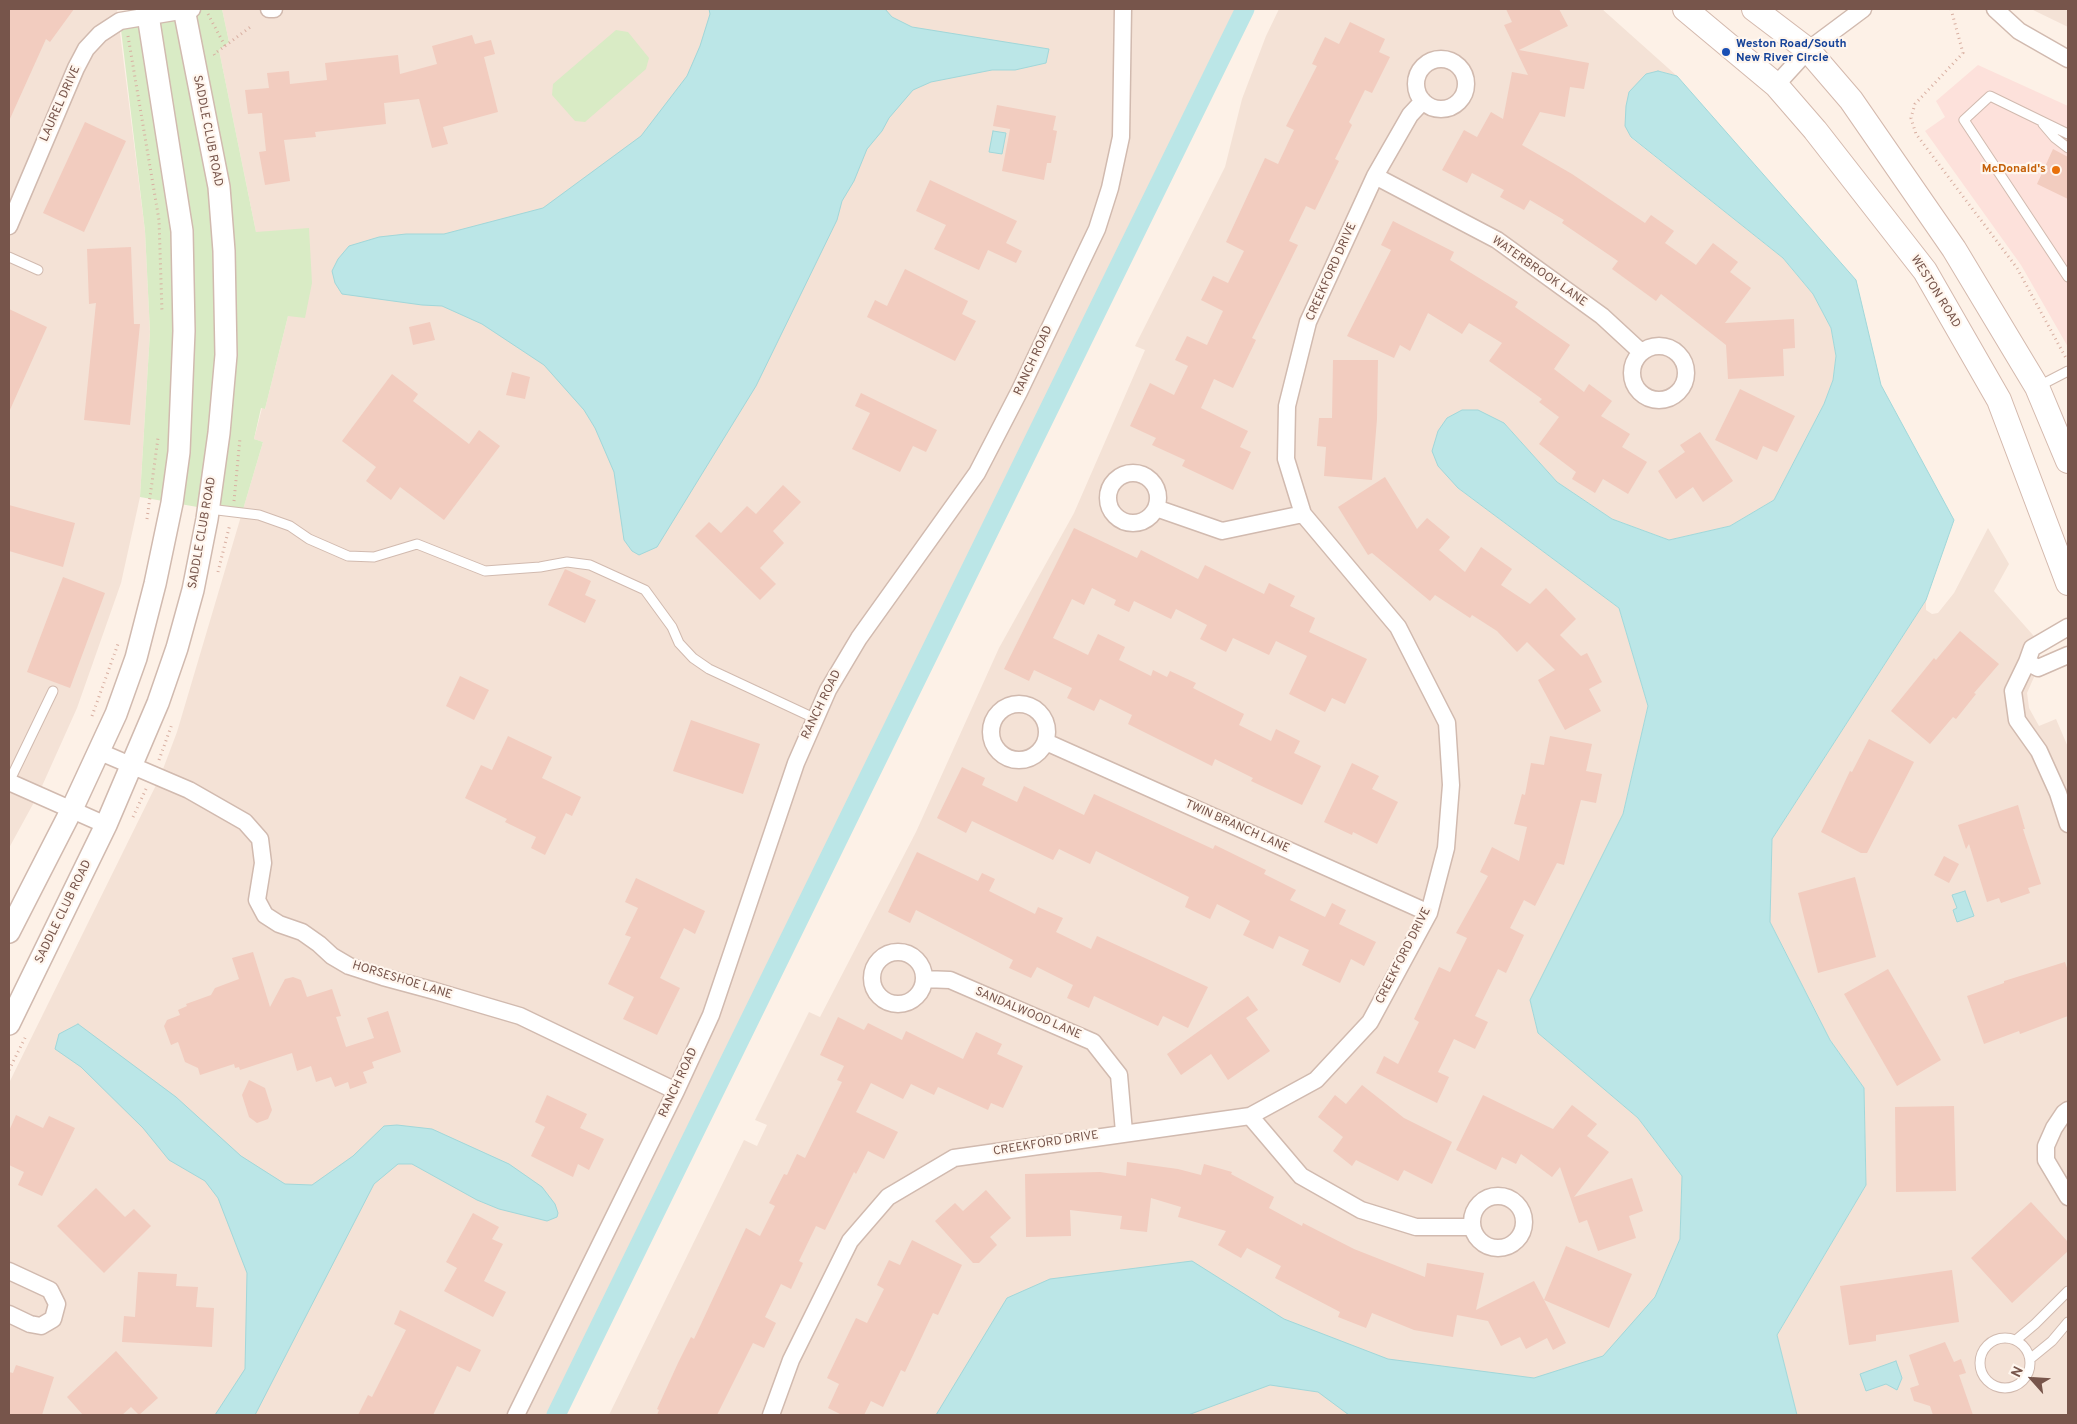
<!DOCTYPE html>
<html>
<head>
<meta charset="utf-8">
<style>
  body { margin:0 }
  #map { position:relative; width:2077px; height:1424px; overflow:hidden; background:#fdf1e7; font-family:Overpass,sans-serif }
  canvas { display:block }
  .frame { position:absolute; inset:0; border:10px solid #77554b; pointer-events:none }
  .north { position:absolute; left:2007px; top:1354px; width:50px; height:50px; -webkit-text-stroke:4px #fff6ee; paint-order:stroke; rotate:296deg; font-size:14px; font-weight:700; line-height:20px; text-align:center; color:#77554b }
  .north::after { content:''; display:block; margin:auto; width:18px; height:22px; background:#77554b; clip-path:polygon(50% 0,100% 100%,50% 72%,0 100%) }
</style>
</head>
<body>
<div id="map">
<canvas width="2077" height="1424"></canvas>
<div class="frame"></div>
<div class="north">N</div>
</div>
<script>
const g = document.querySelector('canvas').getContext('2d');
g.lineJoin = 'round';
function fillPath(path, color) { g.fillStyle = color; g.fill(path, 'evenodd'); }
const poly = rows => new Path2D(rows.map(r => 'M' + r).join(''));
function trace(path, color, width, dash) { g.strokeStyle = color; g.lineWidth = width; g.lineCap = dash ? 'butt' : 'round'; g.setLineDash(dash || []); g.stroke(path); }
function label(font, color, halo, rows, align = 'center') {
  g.font = font + ' Overpass,sans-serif'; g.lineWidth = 4.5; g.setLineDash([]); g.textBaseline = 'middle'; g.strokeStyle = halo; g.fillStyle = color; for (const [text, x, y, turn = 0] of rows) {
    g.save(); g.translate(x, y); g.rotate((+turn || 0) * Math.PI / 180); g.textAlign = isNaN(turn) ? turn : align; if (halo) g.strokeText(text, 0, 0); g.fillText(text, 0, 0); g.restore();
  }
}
const residential = poly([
  [9,9,117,9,145,231,150,332,140,497,121,583,77,708,38,795,9,848],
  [222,9,1246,9,556,1415,9,1415,9,1083,160,777,177,732,263,442,254,439,262,408,265,409,288,316,256,232,219,50,229,42],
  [1279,9,1602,9,1677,76,1658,71,1630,137,1783,258,1813,294,1831,328,1836,356,1833,380,1824,404,1774,500,1730,526,1669,540,1612,519,1557,482,1504,423,1458,488,1619,608,1648,706,1623,814,1530,1000,1538,1033,1638,1118,1682,1176,1680,1239,1655,1297,1565,1415,609,1415,744,1140,757,1146,767,1125,755,1120,809,1012,820,1017,916,832,999,648,1074,513,1145,350,1135,346,1225,167,1242,99,1266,36],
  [2031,9,2068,9,2068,27],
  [1988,528,2009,564,1994,591,2040,643,2032,648,2038,668,2027,693,2029,708,2039,726,2056,719,2068,747,2068,1415,1797,1415,1777,1335,1866,1185,1864,1088,1830,1040,1770,922,1772,839,1926,600,1926,610,1932,614,1938,613,1954,593]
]);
const commercial = poly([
  [1978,65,2068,106,2068,347,2021,265,1925,131,1945,117,1936,101]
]);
const green = poly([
  [147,9,222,9,229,42,219,50,256,232,309,228,312,283,305,318,288,316,265,409,261,408,254,439,263,442,242,513,209,509,140,497,150,332,145,231,120,21],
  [616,30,628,32,649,58,646,69,585,122,575,121,552,95,553,84]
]);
const water = poly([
  [709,9,885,9,892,17,912,27,1049,49,1046,63,1015,70,992,70,931,82,913,90,889,118,882,131,867,149,854,181,842,201,837,220,756,386,657,547,639,555,632,551,624,540,614,472,595,428,584,410,544,365,482,324,442,306,422,305,342,294,335,283,332,271,338,259,349,246,379,237,406,234,444,234,543,208,641,136,687,76,700,46,710,14,709,9],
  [1658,71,1677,76,1856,280,1881,385,1954,520,1926,600,1772,839,1770,922,1830,1040,1864,1088,1866,1185,1777,1335,1797,1415,1349,1415,1318,1392,1270,1385,1188,1415,936,1415,1007,1298,1050,1279,1192,1261,1284,1319,1388,1359,1534,1378,1603,1356,1655,1297,1680,1239,1682,1176,1638,1118,1538,1033,1530,1000,1623,814,1648,706,1619,608,1458,488,1438,466,1432,451,1438,431,1447,418,1462,410,1478,410,1504,423,1557,482,1612,519,1669,540,1730,526,1774,500,1824,404,1833,380,1836,356,1831,328,1813,294,1783,258,1631,137,1625,126,1626,106,1629,92,1646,74,1658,71],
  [993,131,1006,133,1002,154,989,152,993,131],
  [1965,891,1974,916,1957,922,1953,910,1957,908,1952,895,1965,891],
  [78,1024,176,1097,241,1156,285,1184,312,1185,353,1156,384,1126,397,1125,432,1129,509,1164,542,1187,555,1204,558,1213,557,1217,547,1221,499,1209,477,1200,412,1164,398,1164,374,1184,255,1415,215,1415,245,1369,247,1273,218,1198,205,1181,169,1160,143,1128,81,1067,55,1049,59,1034,78,1024],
  [1896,1361,1902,1378,1897,1390,1886,1384,1866,1391,1860,1374,1896,1361]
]);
const canal = poly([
  [556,1415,1245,9]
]);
const building = poly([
  [9,9,74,9,50,42,46,39,9,121],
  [1506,9,1559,9,1568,26,1519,50,1589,63,1584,89,1570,87,1565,117,1540,112,1522,145,1572,174,1645,223,1651,215,1674,231,1665,243,1696,265,1713,243,1738,262,1730,272,1751,288,1725,323,1794,319,1795,348,1783,349,1784,376,1728,379,1726,345,1661,294,1656,301,1612,269,1618,261,1562,223,1564,220,1530,200,1524,210,1500,197,1504,190,1472,173,1467,183,1442,170,1464,130,1477,137,1491,112,1503,119,1512,72,1528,75,1504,25,1512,22],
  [1350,22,1385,39,1379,52,1390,57,1372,93,1365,90,1349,122,1352,125,1335,159,1339,161,1315,210,1306,206,1289,241,1298,245,1252,338,1256,340,1233,388,1214,379,1201,408,1248,431,1240,447,1251,452,1233,490,1182,466,1185,460,1152,445,1156,438,1130,426,1150,383,1174,395,1188,366,1175,360,1187,336,1207,345,1223,311,1201,300,1213,276,1228,283,1244,251,1226,242,1265,158,1278,164,1294,130,1286,126,1317,66,1312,64,1325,37,1339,44],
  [472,35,475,44,491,40,495,54,484,57,498,112,443,127,448,144,432,148,419,99,384,103,386,124,315,132,316,137,284,140,290,181,265,185,259,152,266,151,262,113,248,114,245,90,269,88,267,73,289,71,290,84,327,80,325,63,398,55,400,74,437,64,432,46],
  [997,105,1056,116,1053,130,1057,131,1051,163,1047,163,1044,180,1002,171,1010,129,993,126],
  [85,122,126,141,84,232,43,213],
  [2053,149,2068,157,2068,199,2037,184],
  [930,180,1017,221,1006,243,1022,251,1016,263,988,250,979,270,934,249,946,225,916,211],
  [1393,221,1454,252,1450,260,1518,302,1515,307,1570,345,1554,369,1584,392,1589,384,1612,401,1601,416,1630,434,1622,447,1647,462,1628,494,1603,479,1595,493,1572,479,1576,472,1539,444,1559,417,1539,402,1542,399,1489,361,1502,343,1469,323,1462,334,1428,313,1410,351,1400,345,1394,358,1347,336,1391,250,1381,245],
  [131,247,134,324,140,324,130,425,84,420,96,303,89,304,87,249],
  [905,269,968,301,962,314,976,321,955,361,867,317,875,300,887,306],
  [9,309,47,327,9,412],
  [430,322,435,340,413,345,409,327],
  [1333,360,1378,360,1377,419,1372,480,1324,476,1326,447,1317,446,1319,418,1332,418],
  [512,372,530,377,525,399,506,395],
  [392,374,418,394,413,401,469,444,479,430,500,446,444,520,400,487,391,500,366,481,376,467,342,441],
  [1740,389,1795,416,1777,452,1763,446,1757,460,1715,440],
  [861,393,937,430,926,452,913,446,900,472,852,449,870,413,855,406],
  [1700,432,1733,481,1703,502,1693,487,1676,499,1658,471,1685,452,1680,445],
  [1385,477,1417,529,1427,518,1450,537,1439,550,1465,572,1481,547,1512,569,1501,585,1530,604,1546,588,1576,619,1560,635,1581,656,1587,653,1602,682,1589,689,1601,711,1565,730,1538,680,1555,670,1527,642,1517,652,1497,631,1472,615,1470,618,1435,595,1430,601,1372,553,1368,555,1338,507],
  [783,485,801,502,773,531,784,543,760,568,776,584,760,600,695,536,709,522,721,533,747,506,756,514],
  [9,505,75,523,63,567,9,551],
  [1074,528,1137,558,1141,550,1198,579,1205,565,1264,594,1269,583,1295,596,1290,606,1315,618,1309,632,1367,659,1345,704,1332,698,1325,712,1289,694,1307,656,1276,641,1269,655,1233,638,1226,652,1200,639,1207,625,1176,609,1171,619,1134,601,1129,612,1114,605,1116,600,1092,588,1084,605,1072,599,1053,638,1088,655,1098,634,1125,647,1119,660,1151,676,1153,670,1167,677,1170,671,1196,683,1193,688,1244,714,1239,725,1271,741,1276,729,1300,741,1294,753,1321,766,1302,805,1251,781,1253,778,1215,759,1212,766,1128,724,1132,715,1100,699,1094,711,1067,698,1072,688,1034,670,1029,681,1004,669],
  [565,569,591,581,585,595,596,600,585,623,548,605],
  [63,577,105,593,70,688,27,672],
  [1960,631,1999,664,1974,693,1976,694,1956,719,1953,717,1930,744,1891,711,1934,658,1936,660],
  [460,676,489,690,474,720,446,706],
  [691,720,760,744,743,794,673,771],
  [508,736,552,757,542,778,581,797,572,816,566,813,545,855,531,848,536,837,505,822,507,819,465,798,481,765,492,770],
  [1550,736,1592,744,1586,771,1602,774,1596,803,1581,800,1564,865,1557,863,1535,906,1524,900,1510,928,1524,935,1506,973,1498,969,1475,1016,1488,1022,1475,1049,1454,1039,1438,1072,1449,1077,1437,1103,1376,1073,1384,1056,1398,1064,1419,1022,1414,1019,1439,967,1450,972,1467,938,1456,933,1488,876,1480,872,1492,847,1519,861,1527,827,1514,824,1522,794,1525,795,1531,763,1544,765],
  [1869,739,1914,762,1867,853,1861,853,1821,832,1850,771,1852,772],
  [1352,763,1379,776,1372,789,1398,802,1377,844,1353,832,1352,835,1324,822],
  [962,767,985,778,982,785,1017,802,1024,786,1084,815,1094,794,1213,849,1215,845,1266,870,1264,874,1296,890,1290,900,1325,917,1332,903,1346,910,1339,924,1376,942,1364,966,1351,959,1340,983,1302,965,1309,950,1279,936,1273,949,1243,935,1250,921,1217,904,1210,919,1185,907,1189,897,1096,851,1090,864,1059,849,1053,860,972,821,966,833,937,818],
  [2018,805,2025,829,2023,829,2041,884,2028,888,2030,893,2001,903,1999,898,1987,902,1969,844,1966,849,1958,825],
  [917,852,978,881,982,873,995,879,989,891,1035,914,1038,907,1063,918,1056,932,1091,949,1097,936,1208,987,1188,1028,1163,1016,1158,1026,1094,996,1089,1008,1067,998,1073,985,1037,967,1031,978,1009,968,1013,960,916,910,910,923,888,912],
  [1944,856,1959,864,1949,883,1934,875],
  [1855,877,1876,957,1818,973,1798,893],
  [636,878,705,911,695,934,684,928,660,978,680,988,657,1035,623,1019,634,997,608,984,631,937,625,935,638,908,625,902],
  [253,952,270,1007,285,979,293,977,301,980,307,997,332,989,341,1016,336,1017,346,1047,374,1038,367,1018,388,1011,401,1052,372,1062,374,1068,363,1072,367,1083,350,1089,348,1082,335,1087,331,1077,316,1082,311,1066,297,1071,292,1053,240,1070,239,1067,235,1068,234,1064,200,1075,198,1068,185,1062,178,1042,171,1045,164,1026,167,1020,180,1015,178,1010,187,1006,186,1004,211,995,215,988,239,979,232,958],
  [2065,962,2068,971,2068,1016,2020,1034,2019,1031,1984,1044,1967,996,2004,983,2004,981],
  [1888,969,1941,1060,1897,1086,1844,994],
  [1248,996,1258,1010,1246,1018,1270,1051,1228,1080,1211,1054,1181,1075,1167,1054],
  [838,1017,864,1030,868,1023,902,1040,906,1031,963,1059,976,1032,1002,1044,997,1054,1023,1066,1003,1108,991,1103,988,1110,938,1087,934,1095,911,1084,903,1099,871,1083,856,1112,898,1132,884,1159,868,1151,856,1174,854,1172,825,1230,816,1226,799,1261,803,1263,791,1289,781,1284,765,1317,776,1323,764,1348,753,1343,717,1415,657,1415,659,1410,657,1409,678,1363,691,1337,694,1339,746,1228,760,1236,775,1206,769,1203,784,1174,787,1175,797,1154,805,1158,842,1082,837,1080,844,1066,820,1055],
  [249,1080,265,1088,272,1110,268,1119,257,1123,249,1117,242,1095],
  [1362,1085,1404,1118,1452,1142,1432,1184,1404,1170,1398,1181,1356,1160,1352,1166,1333,1151,1343,1137,1318,1117,1335,1095,1346,1104],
  [547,1095,587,1114,580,1128,604,1139,589,1170,578,1164,573,1177,531,1156,545,1127,535,1122],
  [1483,1095,1553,1129,1572,1105,1597,1124,1587,1136,1609,1152,1574,1197,1632,1178,1643,1211,1629,1216,1636,1238,1598,1251,1587,1220,1579,1223,1560,1167,1552,1177,1521,1154,1516,1164,1502,1157,1496,1170,1456,1150],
  [1954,1106,1956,1191,1896,1192,1895,1107],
  [16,1115,43,1128,49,1116,75,1128,42,1196,18,1185,24,1172,9,1165,9,1131],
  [1127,1162,1178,1169,1201,1175,1204,1164,1232,1172,1231,1174,1274,1197,1269,1208,1302,1226,1303,1223,1354,1249,1425,1277,1427,1263,1484,1273,1476,1310,1534,1281,1544,1300,1566,1246,1632,1274,1609,1328,1544,1300,1566,1343,1553,1350,1547,1338,1526,1349,1520,1337,1501,1346,1488,1321,1457,1315,1453,1337,1414,1330,1372,1313,1366,1328,1338,1317,1340,1312,1275,1278,1281,1266,1247,1248,1241,1258,1218,1245,1226,1231,1178,1217,1181,1207,1151,1198,1147,1232,1120,1229,1122,1216,1070,1210,1071,1236,1026,1237,1025,1174,1100,1172,1126,1176],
  [96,1188,125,1217,134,1209,151,1226,104,1273,57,1226],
  [986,1190,1011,1218,990,1237,997,1245,979,1263,973,1263,935,1221,955,1203,963,1211],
  [2031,1202,2068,1242,2068,1251,2012,1303,1971,1258],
  [473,1213,499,1227,492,1239,503,1244,484,1281,506,1292,493,1317,444,1291,457,1268,446,1262],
  [912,1240,962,1265,938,1315,933,1313,905,1372,901,1370,883,1407,871,1401,864,1415,842,1415,828,1408,839,1384,827,1378,856,1318,867,1323,884,1289,877,1285,889,1260,900,1265],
  [1952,1270,1959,1322,1876,1335,1876,1341,1849,1345,1840,1286],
  [138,1272,177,1274,176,1286,198,1287,196,1307,214,1308,212,1347,122,1342,124,1316,135,1317],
  [400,1310,481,1350,470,1372,457,1366,433,1415,358,1415,368,1395,372,1397,406,1330,394,1324],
  [1945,1342,1954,1362,1961,1359,1966,1373,1959,1375,1973,1415,1933,1415,1930,1406,1914,1401,1910,1388,1919,1385,1909,1355],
  [116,1351,158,1398,139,1415,131,1407,122,1415,83,1415,67,1397],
  [16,1365,54,1377,42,1415,9,1415,9,1372,13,1373]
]);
const path = poly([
  [1951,9,1963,53,1915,104,1911,118,1916,134,2017,268,2067,360],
  [208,14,225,46,214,54,215,56],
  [128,36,159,220,162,312],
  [225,46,253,25],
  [234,501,240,438],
  [147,519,158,438],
  [218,572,230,524],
  [92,716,118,644],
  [159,760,172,724],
  [133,817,146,789],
  [9,1070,26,1036]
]);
const service = poly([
  [2043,124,2055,138,2068,148],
  [2068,134,1990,96,1964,120,2068,277],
  [9,257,38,270],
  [2037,387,2068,371],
  [209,509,259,515,290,526,309,539,348,556,374,557,417,544,485,571,540,567,567,562,590,565,645,590,672,627,679,643,693,658,709,669,814,718],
  [9,782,53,691],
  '1980 1363a25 25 0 1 1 50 0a25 25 0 1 1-50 0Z',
  [2016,1340,2035,1324,2068,1291],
  [2030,1359,2052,1341,2068,1322]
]);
const minor = poly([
  [269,9,274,9],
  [1995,9,2019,31,2068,59],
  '1416 84a25 25 0 1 1 50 0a25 25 0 1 1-50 0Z',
  [1776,85,1808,50,1863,9],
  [1375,176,1497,240,1602,316,1641,352],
  [9,226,76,68,86,49,100,34,120,21,192,9],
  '1632 373a27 27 0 1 1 54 0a27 27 0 1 1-54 0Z',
  '1108 498a25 25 0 1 1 50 0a25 25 0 1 1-50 0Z',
  [1156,508,1222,531,1303,514],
  [2068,627,2032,648,2027,662,2013,691,2017,720,2039,751,2058,793,2068,824],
  [2027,662,2038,668,2068,655],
  '991 732a28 28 0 1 1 56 0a28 28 0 1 1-56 0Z',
  [1046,742,1429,913],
  [100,752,189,790,245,822,260,839,263,863,257,900,265,915,279,924,302,932,319,944,332,956,349,966,383,977,435,991,520,1016,676,1091],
  [9,782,106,825],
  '872 978a26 26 0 1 1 52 0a26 26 0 1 1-52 0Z',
  [924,979,950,980,1093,1042,1119,1075,1124,1132],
  [2068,1110,2064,1113,2054,1128,2046,1146,2046,1160,2068,1197],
  [1250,1116,1301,1176,1361,1210,1416,1227,1471,1227],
  '1472 1222a26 26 0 1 1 52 0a26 26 0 1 1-52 0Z',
  [9,1271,50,1290,57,1304,53,1319,41,1326,30,1324,9,1314],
  [516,1415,676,1091,711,1015,796,763,828,690,859,638,977,473,1019,392,1097,229,1110,188,1121,137,1123,9],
  [771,1415,791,1360,850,1241,888,1197,954,1158,1250,1116,1316,1080,1370,1022,1429,913,1446,848,1451,785,1447,723,1398,627,1303,514,1286,459,1287,406,1308,322,1375,176,1410,115,1423,101]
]);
const tertiary = poly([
  [9,932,72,809,116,714,136,658,155,584,172,503,179,452,184,331,182,231,147,9],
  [9,1024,106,825,158,703,177,648,193,590,207,519,219,433,226,355,224,251,219,187,184,9]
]);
const secondary = poly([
  [1685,9,1776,85,1815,130,1925,271,1999,400,2068,583],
  [1754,9,1808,50,1851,100,1954,249,2037,387,2068,461]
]);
const markers = [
  [1726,52,5,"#1a4fb4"],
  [2056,170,5,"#e8710a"]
];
const transitNames = [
  ["Weston Road/South",1736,45],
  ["New River Circle",1736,59]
];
const streetNames = [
  ["LAUREL DRIVE",61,104,-66],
  ["SADDLE CLUB ROAD",207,131,79],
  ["CREEKFORD DRIVE",1332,272,-66],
  ["WATERBROOK LANE",1539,272,35],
  ["WESTON ROAD",1935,292,58],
  ["RANCH ROAD",1034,361,-65],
  ["SADDLE CLUB ROAD",203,533,-80],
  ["RANCH ROAD",822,705,-64],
  ["TWIN BRANCH LANE",1237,827,24],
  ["SADDLE CLUB ROAD",64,912,-64],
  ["CREEKFORD DRIVE",1404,956,-63],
  ["HORSESHOE LANE",402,981,17],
  ["SANDALWOOD LANE",1028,1014,23],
  ["RANCH ROAD",679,1083,-65],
  ["CREEKFORD DRIVE",1046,1144,-9]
];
const foodNames = [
  ["McDonald's",2046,170]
];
fillPath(residential, '#f4e2d6');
fillPath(commercial, '#fde1db');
fillPath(green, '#d9ebc5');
fillPath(water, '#bbe6e7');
trace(water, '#a1d7d9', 1);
trace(canal, '#bbe6e7', 19);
fillPath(building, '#f2ccbf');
trace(service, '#d1baaf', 11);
trace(minor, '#d1baaf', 19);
trace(tertiary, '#d1baaf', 24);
trace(secondary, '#d4b9ad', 26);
trace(path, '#d8afa1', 3, [1, 4]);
trace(service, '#fff', 9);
trace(minor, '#fff', 16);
trace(tertiary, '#fff', 21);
trace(secondary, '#fff', 24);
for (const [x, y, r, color] of markers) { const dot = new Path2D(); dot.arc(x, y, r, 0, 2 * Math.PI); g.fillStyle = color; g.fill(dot); trace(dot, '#fff6ee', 2); }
label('bold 12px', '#164399', '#fff6ee', transitNames, 'left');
label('12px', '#77554b', '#fff6ee', streetNames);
label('bold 12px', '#c56008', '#fff6ee', foodNames, 'right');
</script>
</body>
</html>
